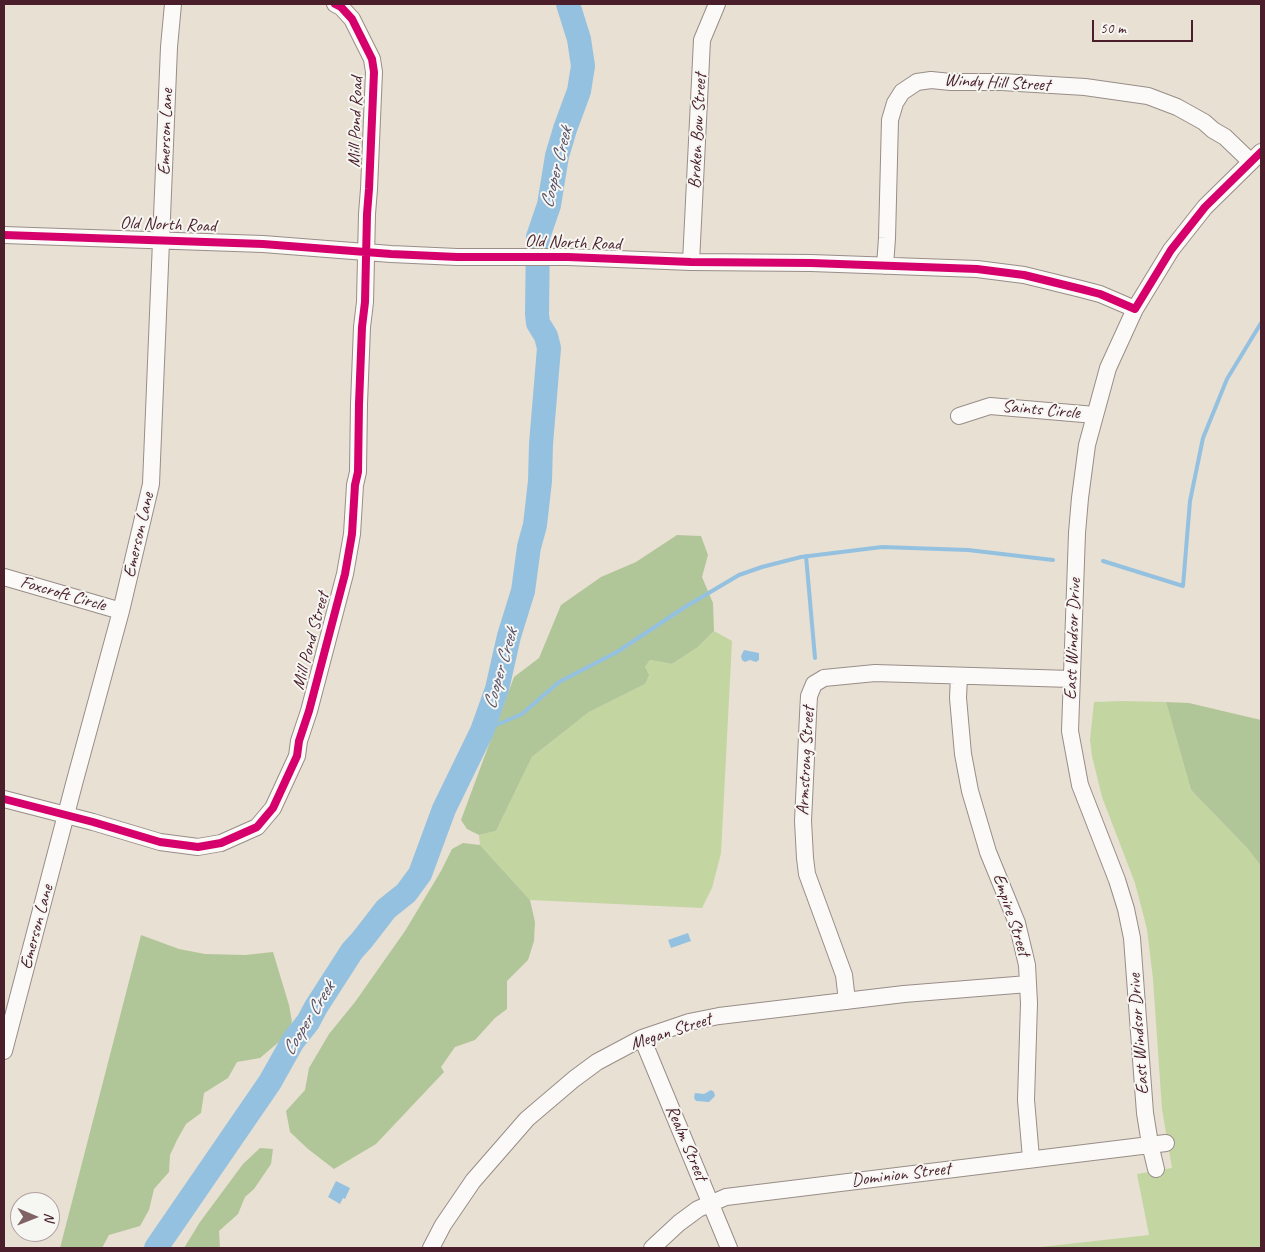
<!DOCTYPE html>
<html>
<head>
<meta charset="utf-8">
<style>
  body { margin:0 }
  #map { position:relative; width:1265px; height:1252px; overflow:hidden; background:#e8e0d2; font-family:Caveat,sans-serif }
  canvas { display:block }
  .frame { position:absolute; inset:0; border:5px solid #4a1f2b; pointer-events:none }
  .north { position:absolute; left:10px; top:1192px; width:50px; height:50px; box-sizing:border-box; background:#f6f6f2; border:1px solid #b1a0a2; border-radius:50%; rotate:91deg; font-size:14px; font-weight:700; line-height:20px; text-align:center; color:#4a1f2b }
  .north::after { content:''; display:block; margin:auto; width:18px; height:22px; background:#816365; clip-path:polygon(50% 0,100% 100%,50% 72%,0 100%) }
  .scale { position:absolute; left:1092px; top:20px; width:101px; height:22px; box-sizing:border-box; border:2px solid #4a1f2b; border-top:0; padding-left:6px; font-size:15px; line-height:18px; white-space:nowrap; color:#4a1f2b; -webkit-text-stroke:4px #f6f6f2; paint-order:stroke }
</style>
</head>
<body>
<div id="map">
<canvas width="1265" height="1252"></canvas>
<div class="frame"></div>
<div class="north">N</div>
<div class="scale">50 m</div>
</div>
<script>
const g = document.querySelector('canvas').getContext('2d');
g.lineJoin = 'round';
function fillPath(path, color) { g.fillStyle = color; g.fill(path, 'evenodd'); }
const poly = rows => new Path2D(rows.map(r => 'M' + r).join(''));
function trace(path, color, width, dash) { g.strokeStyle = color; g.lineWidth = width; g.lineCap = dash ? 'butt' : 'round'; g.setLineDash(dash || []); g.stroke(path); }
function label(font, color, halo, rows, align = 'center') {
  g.font = font + ' Caveat,sans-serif'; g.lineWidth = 4; g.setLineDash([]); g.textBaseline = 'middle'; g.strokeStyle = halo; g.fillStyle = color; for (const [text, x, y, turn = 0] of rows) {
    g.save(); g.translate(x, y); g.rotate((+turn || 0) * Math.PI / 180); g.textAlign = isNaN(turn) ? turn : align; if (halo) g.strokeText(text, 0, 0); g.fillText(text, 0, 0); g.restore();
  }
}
const green = poly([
  [714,631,732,641,721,853,712,888,702,908,530,900,480,845,479,835,496,831,532,757,589,712,645,684,645,667,650,660,672,664,698,647],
  [1121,701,1166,702,1191,790,1247,848,1261,866,1261,1248,1032,1248,1149,1235,1137,1174,1172,1168,1162,1109,1153,979,1147,929,1135,883,1102,797,1092,756,1090,740,1094,702]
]);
const forest = poly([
  [677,535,701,536,708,555,702,577,713,603,714,631,698,647,672,664,650,660,645,667,649,675,645,684,589,712,532,757,496,831,479,835,467,829,461,820,514,677,539,658,561,605,601,577,636,562],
  [1166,702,1189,703,1261,720,1261,866,1247,848,1191,790],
  [463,843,480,845,530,900,535,922,534,941,528,960,507,981,507,1009,495,1018,475,1040,455,1047,441,1067,444,1072,376,1144,334,1169,308,1149,290,1132,286,1111,305,1090,309,1068,329,1034,355,1002,405,931,441,871,452,849],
  [141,935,179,949,205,954,245,955,273,952,289,1005,292,1022,286,1036,260,1058,237,1062,228,1078,204,1093,201,1113,186,1124,177,1140,170,1155,169,1172,154,1189,149,1210,140,1226,109,1235,102,1248,60,1248],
  [260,1148,273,1149,271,1164,254,1189,245,1197,238,1214,219,1231,220,1248,184,1248,200,1222,243,1164]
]);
const water = poly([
  [744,650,759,653,759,660,756,662,750,660,745,662,742,660,741,656],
  [688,933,691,941,671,948,668,940],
  [711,1090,714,1092,715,1096,709,1102,696,1101,694,1098,695,1093,704,1094],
  [336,1181,350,1188,345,1199,343,1198,340,1204,328,1197]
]);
const stream = poly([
  [806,556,815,658],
  [1103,561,1183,586,1190,501,1203,438,1227,379,1261,323],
  [482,731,522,714,559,682,617,652,685,607,739,575,762,567,801,557,882,547,968,550,1053,560]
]);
const river = poly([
  [156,1248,270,1082,293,1041,308,1022,316,1007,352,951,362,940,386,909,406,893,420,874,444,809,482,731,497,689,509,636,523,591,529,547,535,525,540,481,541,444,549,348,546,336,538,323,537,314,538,237,549,205,557,156,565,129,579,91,583,66,579,39,568,4]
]);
const minor = poly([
  [4,235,263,244,391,254,457,257,568,257,691,262,811,263,977,269,1024,275,1081,289,1100,294,1135,309],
  [691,262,702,40,717,4],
  [885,266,887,238,890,120,895,103,902,92,917,82,931,80,951,82,1002,82,1085,87,1148,96,1177,107,1204,122,1213,130,1225,137,1250,161],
  [959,416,990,406,1095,415],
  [4,577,121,611],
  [959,676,958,698,963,754,970,791,988,852,1017,923,1027,965,1029,1003,1026,1100,1031,1158],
  [4,799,93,822,160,842,198,847,221,843,257,827,273,808,297,756,299,741,309,711,345,574,352,534,355,485,358,472,359,404,362,327,365,302,367,214,369,189,374,72,372,59,352,19,341,7,335,4],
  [847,1001,844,975,807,874,805,858,803,821,808,715,809,696,814,684,824,678,875,673,1071,679],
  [642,1038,729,1248],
  [4,1051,74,784,121,611,151,484,169,47,173,4],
  [1156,1169,1150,1144,1145,1113,1132,938,1126,909,1117,880,1080,785,1070,731,1077,533,1080,498,1087,445,1108,368,1135,309,1171,250,1205,207,1261,152],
  [431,1248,443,1225,473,1181,527,1119,574,1079,597,1062,642,1038,689,1022,719,1016,904,994,1028,984],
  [652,1248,679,1223,698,1209,726,1197,1166,1143]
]);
const cycleway = poly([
  [4,235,263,244,391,254,457,257,568,257,691,262,811,263,977,269,1024,275,1081,289,1100,294,1135,309,1171,250,1205,207,1261,152],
  [4,799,93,822,160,842,198,847,221,843,257,827,273,808,297,756,299,741,309,711,345,574,352,534,355,485,358,472,359,404,362,327,365,302,367,214,369,189,374,72,372,59,352,19,341,7,335,4]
]);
const streetNames = [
  ["Windy Hill Street",997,83,3],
  ["Mill Pond Road",356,122,-88],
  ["Broken Bow Street",698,131,-87],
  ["Emerson Lane",166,132,-88],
  ["Old North Road",168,225,2],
  ["Old North Road",573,243,2],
  ["Saints Circle",1041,410,5],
  ["Emerson Lane",139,535,-77],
  ["Foxcroft Circle",63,594,16],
  ["East Windsor Drive",1073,639,-88],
  ["Mill Pond Street",311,641,-75],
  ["Armstrong Street",806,761,-87],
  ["Empire Street",1011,915,72],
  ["Emerson Lane",37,927,-75],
  ["Megan Street",671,1032,-18],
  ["East Windsor Drive",1139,1034,-94],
  ["Realm Street",686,1143,67],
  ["Dominion Street",901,1175,-7]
];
const waterNames = [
  ["Cooper Creek",557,168,-76],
  ["Cooper Creek",501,669,-74],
  ["Cooper Creek",309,1019,-58]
];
fillPath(green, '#c3d5a0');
fillPath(forest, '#b1c698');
fillPath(water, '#95c1e0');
trace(stream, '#95c1e0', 4);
trace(river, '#95c1e0', 24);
trace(minor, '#988d88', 18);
trace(minor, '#fcfaf8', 16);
trace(cycleway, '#d6006c', 8);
label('18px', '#4a1f2b', '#f6f6f2', streetNames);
label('italic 19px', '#58536c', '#f6f6f2', waterNames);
</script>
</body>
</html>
